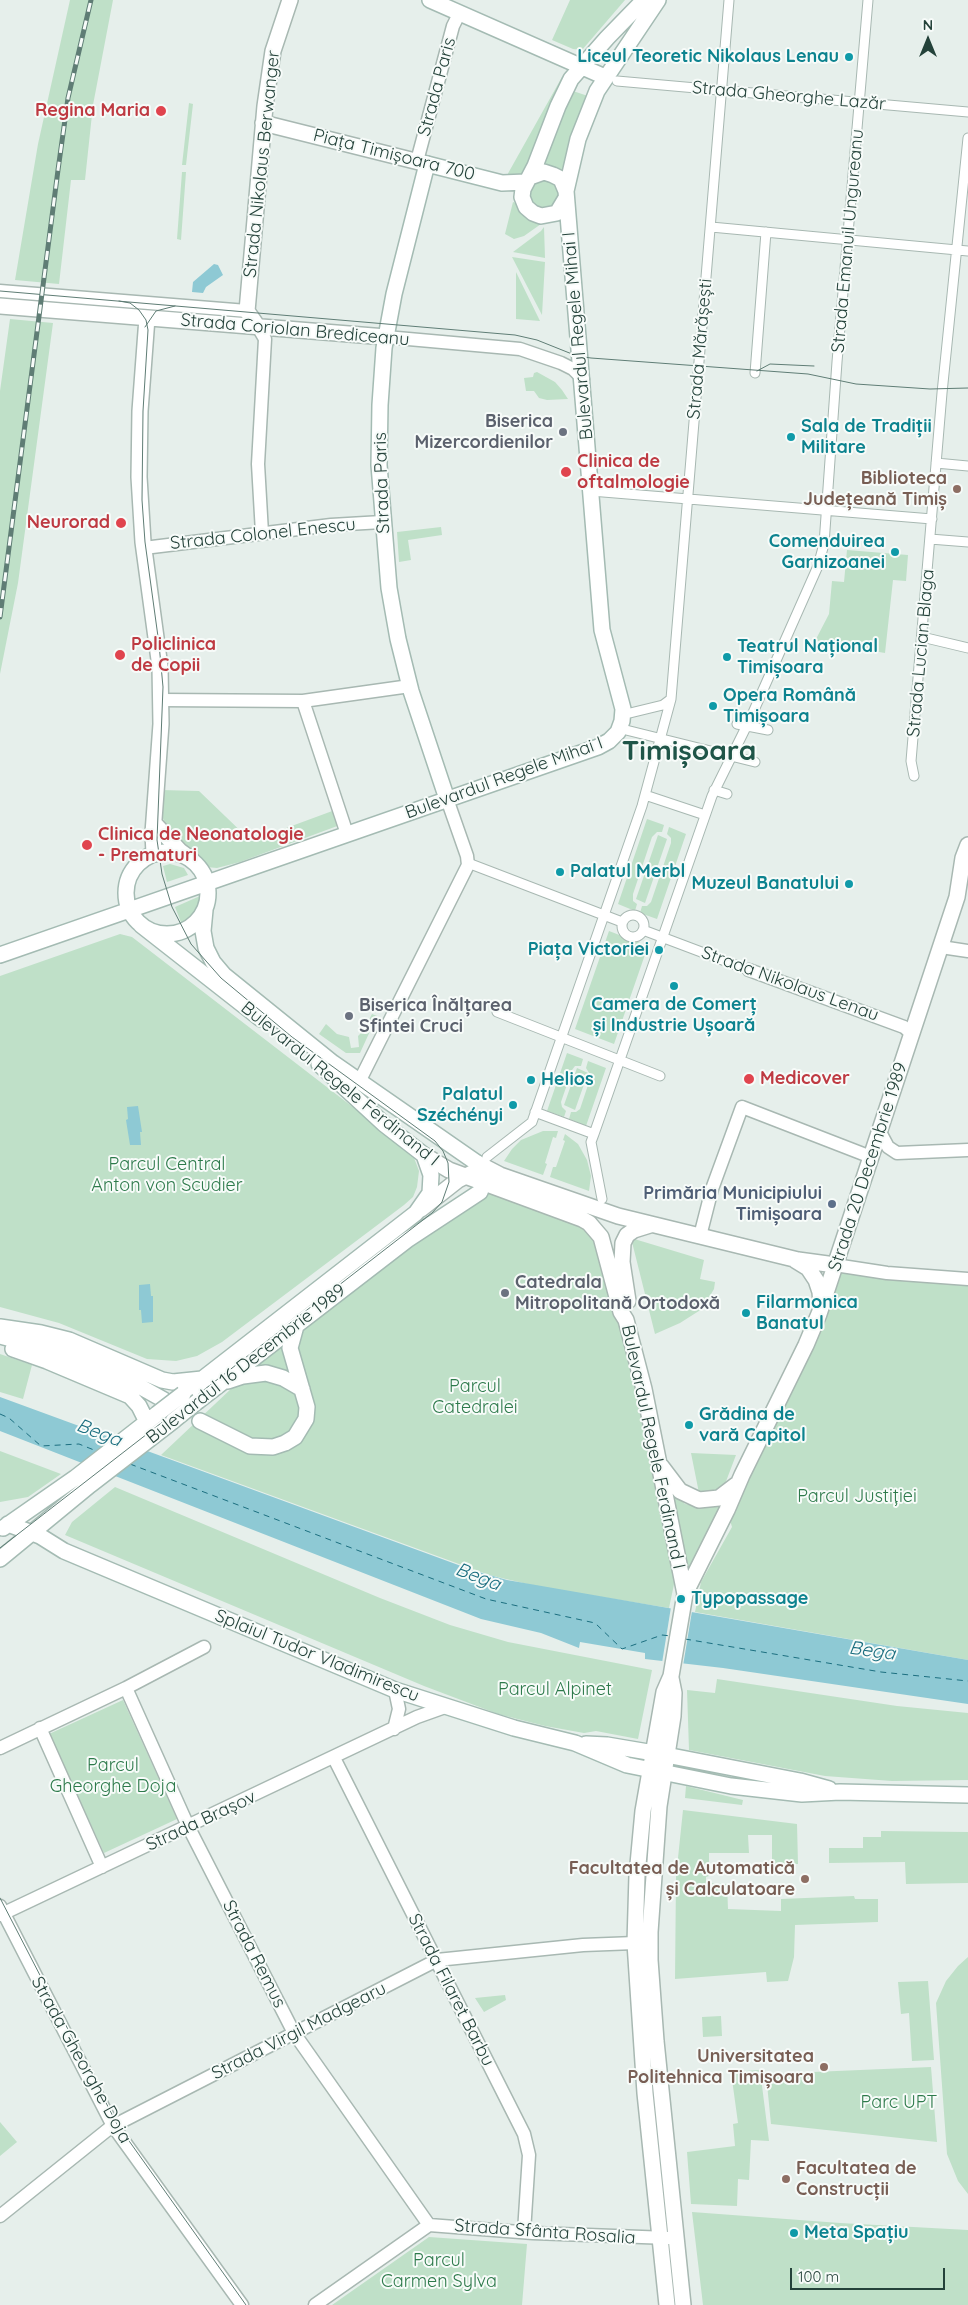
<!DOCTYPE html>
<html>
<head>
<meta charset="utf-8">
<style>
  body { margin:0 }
  #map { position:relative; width:968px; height:2305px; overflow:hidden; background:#e6efeb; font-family:Quicksand,sans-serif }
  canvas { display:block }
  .north { position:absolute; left:903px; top:15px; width:50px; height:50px; -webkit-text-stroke:4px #f7fbf9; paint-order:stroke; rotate:0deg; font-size:14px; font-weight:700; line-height:20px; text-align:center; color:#24423a }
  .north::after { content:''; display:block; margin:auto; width:18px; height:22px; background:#24423a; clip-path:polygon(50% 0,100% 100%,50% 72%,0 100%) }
  .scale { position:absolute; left:790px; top:2268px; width:155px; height:22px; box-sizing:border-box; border:2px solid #24423a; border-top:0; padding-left:6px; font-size:15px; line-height:18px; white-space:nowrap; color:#24423a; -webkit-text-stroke:4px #f7fbf9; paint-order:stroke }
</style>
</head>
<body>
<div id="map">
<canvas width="968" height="2305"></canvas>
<div class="north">N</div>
<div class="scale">100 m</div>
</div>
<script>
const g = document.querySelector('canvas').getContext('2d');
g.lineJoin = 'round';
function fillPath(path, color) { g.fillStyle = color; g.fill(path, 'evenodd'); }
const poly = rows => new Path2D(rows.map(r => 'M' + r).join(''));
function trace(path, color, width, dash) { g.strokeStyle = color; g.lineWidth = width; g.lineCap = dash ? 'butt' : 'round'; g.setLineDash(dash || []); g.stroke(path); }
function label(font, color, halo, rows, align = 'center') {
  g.font = font + ' Quicksand,sans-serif'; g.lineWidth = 4; g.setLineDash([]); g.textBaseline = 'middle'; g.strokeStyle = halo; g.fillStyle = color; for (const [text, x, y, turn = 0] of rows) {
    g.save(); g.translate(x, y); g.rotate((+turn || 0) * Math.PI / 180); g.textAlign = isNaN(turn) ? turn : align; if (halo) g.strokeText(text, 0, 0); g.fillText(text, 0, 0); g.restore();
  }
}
const green = poly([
  [70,0,113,0,93,105,85,180,71,180,59,284,15,280,38,144],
  [570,0,625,0,582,50,573,49,552,40],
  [562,77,567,79,524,178,506,177],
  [573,91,588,96,564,177,540,169],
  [189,103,193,104,186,165,182,165],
  [182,172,186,172,181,240,177,239],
  [542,176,561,188,558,205,543,212,529,202,529,186],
  [513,202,518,204,526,215,541,224,524,236,514,239,505,234],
  [544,227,545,258,513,252,541,231],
  [512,257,545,262,542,315],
  [516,272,540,321,516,319],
  [10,319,53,323,18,583,0,674,0,391],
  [537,372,555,382,562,390,568,399,547,400,539,398,534,391,526,391,524,378,533,377,534,373],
  [441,527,442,535,408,540,411,560,399,562,397,532],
  [847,550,908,555,906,581,893,580,885,653,815,641,829,614,832,581,844,582],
  [161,790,199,791,251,841,335,810,340,825,240,862,217,868,206,867,196,862,166,829,161,811],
  [647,819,664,825,662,832,657,832,652,837,633,894,633,901,637,904,635,911,618,904],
  [669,827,686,834,657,919,640,913,642,906,647,906,651,902,671,843,671,838,667,834],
  [658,835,667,839,645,903,636,899],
  [170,864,184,868,188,875,167,882,163,866],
  [200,896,200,903,194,914,182,925,175,907],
  [609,931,648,946,614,1044,575,1029],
  [120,934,132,937,406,1148,413,1155,419,1171,417,1187,413,1197,404,1205,222,1342,197,1356,176,1361,147,1359,59,1323,0,1307,0,976],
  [372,1014,377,1016,360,1053,346,1053,319,1034,326,1024,337,1034,349,1037,351,1048,359,1047,358,1036,363,1031],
  [567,1053,583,1059,581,1066,575,1066,572,1070,561,1102,562,1107,566,1111,564,1117,547,1111],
  [588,1061,606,1068,586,1126,569,1119,571,1112,576,1112,580,1109,591,1076,586,1068],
  [577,1068,588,1073,575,1110,564,1105],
  [543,1131,558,1131,556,1138,553,1137,545,1163,547,1164,543,1175,504,1161,512,1149,521,1140],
  [565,1134,578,1144,587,1160,591,1176,589,1191,550,1177,553,1167,556,1167,565,1141,563,1140],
  [494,1191,595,1229,618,1263,664,1529,676,1575,669,1608,540,1587,489,1575,161,1455,305,1319,486,1193],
  [631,1238,704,1260,700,1279,715,1282,714,1289,702,1309,680,1323,655,1334],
  [835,1268,968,1282,968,1660,695,1612,701,1582,732,1527,727,1510],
  [0,1354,32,1365,23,1399,0,1392],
  [0,1451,61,1474,28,1497,0,1502],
  [691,1453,736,1455,722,1492,699,1493],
  [115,1487,380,1598,450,1625,508,1642,652,1670,638,1739,596,1731,584,1733,545,1726,498,1714,424,1686,65,1535,72,1522],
  [670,1488,685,1504,691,1505,714,1506,726,1502,688,1579],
  [717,1679,897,1706,968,1713,968,1780,892,1781,825,1776,689,1750,687,1690,715,1693],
  [123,1700,177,1819,104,1853,49,1734],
  [686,1786,743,1800,742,1805,685,1798],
  [683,1810,797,1824,798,1864,772,1864,772,1835,748,1835,749,1853,709,1853,709,1876,706,1877,706,1883,727,1884,728,1909,781,1911,781,1899,854,1896,855,1899,878,1899,878,1922,795,1925,794,1957,788,1981,767,1982,766,1972,675,1979,676,1877],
  [881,1831,968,1832,968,1883,906,1884,905,1862,829,1863,829,1848,863,1848,863,1837,881,1837],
  [968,1957,968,2194,958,2181,947,2154,936,2003,946,1981,958,1966],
  [928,1981,934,2060,912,2061,909,2013,901,2014,898,1982],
  [505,1995,506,2000,484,2012,475,1998],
  [721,2016,722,2036,703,2037,702,2017],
  [931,2067,937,2142,771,2124,766,2074],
  [760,2070,769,2141,751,2140,749,2180,738,2179,737,2206,691,2204,687,2152,735,2146,733,2124,738,2123,731,2072],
  [0,2122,17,2142,0,2156],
  [692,2212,840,2223,968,2230,968,2305,703,2305],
  [429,2237,527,2244,522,2305,332,2305]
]);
const water = poly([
  [214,264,218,265,223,275,206,287,203,293,192,292,193,282],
  [138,1106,142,1132,140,1132,141,1145,130,1145,126,1120,128,1119,127,1107],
  [150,1284,151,1296,153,1296,153,1322,142,1323,141,1310,139,1310,139,1285],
  [0,1397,472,1570,507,1580,968,1660,968,1704,723,1668,645,1659,645,1653,580,1642,579,1648,541,1633,481,1619,0,1431]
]);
const pier = poly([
  [671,1607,692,1611,683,1666,662,1663]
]);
const ferry = poly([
  [0,1414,9,1418,41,1446,79,1444,99,1452],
  [130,1464,486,1599,595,1623,622,1649,662,1635,671,1636],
  [685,1639,881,1672,968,1681]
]);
const pedestrian = poly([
  [617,81,968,112],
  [711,227,968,251],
  [755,373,766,232],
  [936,463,968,466],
  [591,491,932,519],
  [930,539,968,542],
  [922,637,968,648],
  [630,713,663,705,671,699],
  [737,724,768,730],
  [626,730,755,762],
  [914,776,911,761,942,393,968,138],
  [714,790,727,794],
  [645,795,705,815],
  [468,863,622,922],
  '622 926a11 11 0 1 1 22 0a11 11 0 1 1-22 0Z',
  [643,930,749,970],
  [497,1012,660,1076],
  [535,1112,594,1134],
  [487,1157,532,1122,642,806,671,699,729,0],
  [602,1199,591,1142,594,1134,712,796,751,717,818,566,824,544,837,362,868,0]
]);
const minor = poly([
  [417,161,453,26,459,14],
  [0,291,247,311],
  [258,327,265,339,258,464,262,533],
  [386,337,520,349,561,363,573,369,583,379],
  [144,548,331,525,382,522],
  [161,700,303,701,410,686],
  [303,701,347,834],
  [941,947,968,951],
  [749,970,904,1027,912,1034],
  [359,1082,468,865,467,856,447,799],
  [880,1132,888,1147,897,1153,968,1150],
  [700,1236,712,1189,742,1107,871,1157],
  [835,1265,887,1273,968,1279],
  [126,1688,188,1826,294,2033,429,2225],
  [40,1728,102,1867],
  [394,1729,399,1709,395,1690],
  [0,1748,126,1688,204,1647],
  [334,1758,524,2134,529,2155,524,2232],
  [0,1906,113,2126,242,2305],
  [0,1915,417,1717,445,1707],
  [0,2216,111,2127,437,1960,583,1945,635,1943],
  [429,2225,533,2233,669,2238],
  [315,2305,429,2225]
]);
const tertiary = poly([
  [263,123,427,164],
  [0,306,386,337],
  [147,318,140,411,139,477,143,542,160,667,161,724,153,833,154,854],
  [258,327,247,311,265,106,273,51,290,0],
  [154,823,180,851,191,859],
  [424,1155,449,1170,582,1219,589,1223,601,1237,621,1312,626,1320,644,1389,685,1594],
  [477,1163,500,1175,618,1216,798,1260,835,1265],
  [421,1209,458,1180,472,1173],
  [795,1260,808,1268,816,1280,820,1292,821,1304],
  [628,1301,622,1262,623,1243,627,1235,634,1230,650,1225],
  [661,1466,680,1491,699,1500,719,1498,736,1485],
  [671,1678,674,1693,673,1716,659,1806,650,1932,650,1960,656,2041,683,2305],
  [667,2305,645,2093,635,1943,637,1875,643,1811,664,1692,671,1676,685,1594,727,1510,742,1475,806,1345,819,1314,957,897,963,858,968,845]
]);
const secondary = poly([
  [430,0,605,77],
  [530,177,544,172,553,175,561,179,566,191],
  [566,198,557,213,541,216,533,213,526,207,522,197,523,189,535,166,558,106,571,79,607,38,644,0],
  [447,799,411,691,398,639,389,588,379,465,380,405,384,348,394,294,427,164,502,183,526,182],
  '126 893a41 41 0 1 1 82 0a41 41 0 1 1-82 0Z',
  [141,925,261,1019],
  [0,955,598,747,609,741,618,732,622,721,623,709,602,630,566,191,578,139,597,91,658,0],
  [0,1327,41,1333,69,1340,162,1380,173,1382,202,1379],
  [0,1336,49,1349,79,1359,130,1381,164,1400],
  [13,1349,47,1361,130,1396,139,1406,147,1422],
  [228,1381,243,1376,266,1373,283,1378,302,1389],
  [183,1394,416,1213,430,1193,431,1175,424,1155,384,1124,319,1064],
  [198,1401,407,1240,480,1192,484,1182,482,1171,477,1163,333,1063,224,975,213,962,206,948,203,931,205,910],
  [200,1421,250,1446,273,1447,285,1443,295,1437,306,1419,307,1407,290,1348,296,1326],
  [8,1524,40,1536,64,1551,395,1690,514,1728,575,1743,627,1765,731,1786,802,1794,840,1792,968,1795],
  [3,1528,75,1478,157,1414],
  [0,1559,90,1485,173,1421],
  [586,1744,607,1745,666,1755,800,1781,829,1789]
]);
const tram = poly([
  [0,291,515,335,537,340,577,356,591,358,808,374,856,384,930,389,968,388],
  [145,327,156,311,175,306],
  [757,371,770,364,814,366],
  [0,1548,432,1213,442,1202,449,1182,448,1163,443,1151,435,1141,292,1037,221,978,191,944,172,907,162,874,157,840,163,687,159,644,145,542,142,500,143,411,148,330,146,320,139,310,130,303,119,301],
  [0,1898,117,2124,246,2305]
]);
const rail = poly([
  [0,617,58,170,68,98,91,0]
]);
const secondaryBridge = poly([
  [157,1414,183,1394],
  [173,1421,198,1401]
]);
const markers = [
  [849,57,5,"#0f9aa8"],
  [161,111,6,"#e0444e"],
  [563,432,5,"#6b7280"],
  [791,437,5,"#0f9aa8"],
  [566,472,6,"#e0444e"],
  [957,489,5,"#8d6e63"],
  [121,523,6,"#e0444e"],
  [895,552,5,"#0f9aa8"],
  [120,655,6,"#e0444e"],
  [727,657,5,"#0f9aa8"],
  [713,706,5,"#0f9aa8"],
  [87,845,6,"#e0444e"],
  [560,872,5,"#0f9aa8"],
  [849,884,5,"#0f9aa8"],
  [659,950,5,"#0f9aa8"],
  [674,986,5,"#0f9aa8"],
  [349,1016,5,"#6b7280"],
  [749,1079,6,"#e0444e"],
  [531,1080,5,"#0f9aa8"],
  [513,1105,5,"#0f9aa8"],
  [832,1204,5,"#5c6f8a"],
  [505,1293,5,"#6b7280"],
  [746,1313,5,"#0f9aa8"],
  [689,1425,5,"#0f9aa8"],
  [681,1599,5,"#0f9aa8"],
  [805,1879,5,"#8d6e63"],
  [824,2067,5,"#8d6e63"],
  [786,2179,5,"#8d6e63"],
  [794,2233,5,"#0f9aa8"]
];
const cultureNames = [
  ["Liceul Teoretic Nikolaus Lenau",839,57,"right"],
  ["Sala de Tradiții",801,427],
  ["Militare",801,448],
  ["Comenduirea",885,542,"right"],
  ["Garnizoanei",885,563,"right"],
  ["Teatrul Național",737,647],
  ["Timișoara",737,668],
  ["Opera Română",723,696],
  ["Timișoara",723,717],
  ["Palatul Merbl",570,872],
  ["Muzeul Banatului",839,884,"right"],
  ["Piața Victoriei",649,950,"right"],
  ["Camera de Comerț",674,1005,"center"],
  ["și Industrie Ușoară",674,1026,"center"],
  ["Helios",541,1080],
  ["Palatul",503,1095,"right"],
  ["Széchényi",503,1116,"right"],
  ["Filarmonica",756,1303],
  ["Banatul",756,1324],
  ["Grădina de",699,1415],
  ["vară Capitol",699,1436],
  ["Typopassage",691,1599],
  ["Meta Spațiu",804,2233]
];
const streetNames = [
  ["Strada Paris",437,87,-75],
  ["Strada Gheorghe Lazăr",789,96,5],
  ["Piața Timișoara 700",394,155,14],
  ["Strada Nikolaus Berwanger",262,164,-84],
  ["Strada Emanuil Ungureanu",848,241,-85],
  ["Strada Coriolan Brediceanu",295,330,5],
  ["Bulevardul Regele Mihai I",578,336,-95],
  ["Strada Mărășești",700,349,-85],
  ["Strada Paris",382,483,-92],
  ["Strada Colonel Enescu",263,534,-6],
  ["Strada Lucian Blaga",921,653,-85],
  ["Bulevardul Regele Mihai I",504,778,-20],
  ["Strada Nikolaus Lenau",790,984,20],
  ["Bulevardul Regele Ferdinand I",340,1084,39],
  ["Strada 20 Decembrie 1989",868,1167,-72],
  ["Bulevardul 16 Decembrie 1989",246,1364,-38],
  ["Bulevardul Regele Ferdinand I",653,1447,78],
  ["Splaiul Tudor Vladimirescu",317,1656,22],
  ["Strada Brașov",201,1821,-25],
  ["Strada Remus",254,1954,63],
  ["Strada Filaret Barbu",451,1990,63],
  ["Strada Virgil Madgearu",299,2031,-27],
  ["Strada Gheorghe Doja",81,2060,61],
  ["Strada Sfânta Rosalia",545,2232,4]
];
const healthNames = [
  ["Regina Maria",150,111,"right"],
  ["Clinica de",577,462],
  ["oftalmologie",577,483],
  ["Neurorad",110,523,"right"],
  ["Policlinica",131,645],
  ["de Copii",131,666],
  ["Clinica de Neonatologie",98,835],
  ["- Prematuri",98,856],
  ["Medicover",760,1079]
];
const worshipNames = [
  ["Biserica",553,422,"right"],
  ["Mizercordienilor",553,443,"right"],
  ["Biserica Înălțarea",359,1006],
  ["Sfintei Cruci",359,1027],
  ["Catedrala",515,1283],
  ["Mitropolitană Ortodoxă",515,1304]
];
const educationNames = [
  ["Biblioteca",947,479],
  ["Județeană Timiș",947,500],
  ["Facultatea de Automatică",795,1869],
  ["și Calculatoare",795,1890],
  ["Universitatea",814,2057],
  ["Politehnica Timișoara",814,2078],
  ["Facultatea de",796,2169,"left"],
  ["Construcții",796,2190,"left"]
];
const parkNames = [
  ["Parcul Central",167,1165],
  ["Anton von Scudier",167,1186],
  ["Parcul",475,1387],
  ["Catedralei",475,1408],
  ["Parcul Justiției",857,1497],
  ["Parcul Alpinet",555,1690],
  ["Parcul",113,1766],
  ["Gheorghe Doja",113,1787],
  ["Parc UPT",899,2103],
  ["Parcul",439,2261],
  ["Carmen Sylva",439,2282]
];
const serviceNames = [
  ["Primăria Municipiului",822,1194],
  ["Timișoara",822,1215]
];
const waterNames = [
  ["Bega",99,1433,21],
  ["Bega",478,1577,21],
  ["Bega",872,1651,8]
];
const townNames = [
  ["Timișoara",689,752]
];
fillPath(green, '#bfe0c8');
fillPath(water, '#8ec9d4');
fillPath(pier, '#e6efeb');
trace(ferry, '#1c6f80', 1, [6, 5]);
trace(pedestrian, '#a8b8b2', 11);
trace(minor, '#a8b8b2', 15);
trace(tertiary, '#a8b8b2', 18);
trace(secondary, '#a4bbb3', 18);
trace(pedestrian, '#fff', 9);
trace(minor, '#fff', 12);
trace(tertiary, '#fff', 15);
trace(secondary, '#fff', 15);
trace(tram, '#5f7d75', 1);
trace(rail, '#5f7d75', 5);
trace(rail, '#f7fbf9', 3, [9]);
trace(secondaryBridge, '#a4bbb3', 18, []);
trace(secondaryBridge, '#fff', 15);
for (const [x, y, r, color] of markers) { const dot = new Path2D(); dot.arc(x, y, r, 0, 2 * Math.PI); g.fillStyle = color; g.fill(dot); trace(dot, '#f7fbf9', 2); }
label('bold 18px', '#0d838f', '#f7fbf9', cultureNames, 'left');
label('18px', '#24423a', '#f7fbf9', streetNames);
label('bold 18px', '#be3a42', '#f7fbf9', healthNames, 'left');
label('bold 18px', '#5b616d', '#f7fbf9', worshipNames, 'left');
label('bold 18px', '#785e54', '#f7fbf9', educationNames, 'right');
label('18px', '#2d7a4b', '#f7fbf9', parkNames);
label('bold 18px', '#4e5e75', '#f7fbf9', serviceNames, 'right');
label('italic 19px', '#1c6f80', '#f7fbf9', waterNames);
label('bold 28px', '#1f5548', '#f7fbf9', townNames);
</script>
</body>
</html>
